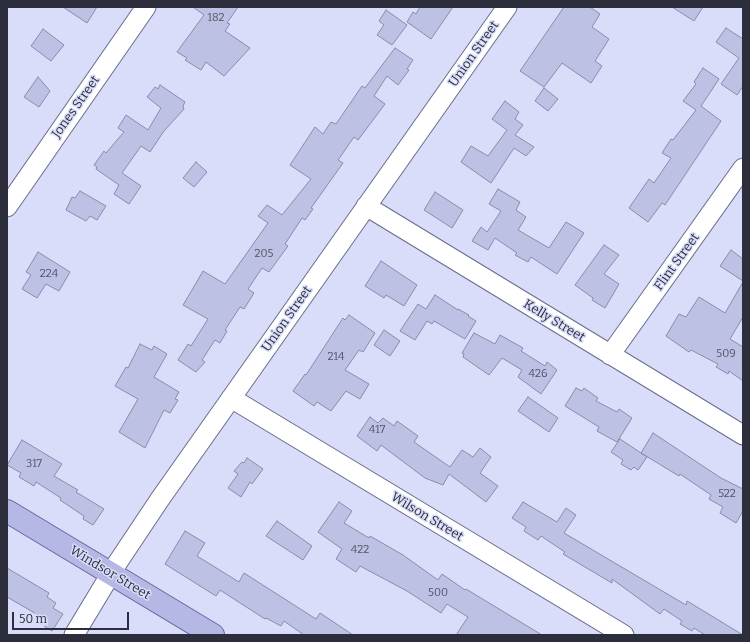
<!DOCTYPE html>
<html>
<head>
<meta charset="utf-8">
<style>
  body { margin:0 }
  #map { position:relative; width:750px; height:642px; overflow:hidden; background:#d9ddf9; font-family:Bitter,serif }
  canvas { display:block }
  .frame { position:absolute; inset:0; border:8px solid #2d2e3c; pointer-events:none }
  .scale { position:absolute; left:12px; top:612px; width:117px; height:18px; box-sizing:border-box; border:2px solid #2d2e3c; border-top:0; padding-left:5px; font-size:12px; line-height:14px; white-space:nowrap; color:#2d2e3c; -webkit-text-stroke:3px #d9ddf9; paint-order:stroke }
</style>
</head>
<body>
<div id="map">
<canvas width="750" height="642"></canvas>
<div class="frame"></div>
<div class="scale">50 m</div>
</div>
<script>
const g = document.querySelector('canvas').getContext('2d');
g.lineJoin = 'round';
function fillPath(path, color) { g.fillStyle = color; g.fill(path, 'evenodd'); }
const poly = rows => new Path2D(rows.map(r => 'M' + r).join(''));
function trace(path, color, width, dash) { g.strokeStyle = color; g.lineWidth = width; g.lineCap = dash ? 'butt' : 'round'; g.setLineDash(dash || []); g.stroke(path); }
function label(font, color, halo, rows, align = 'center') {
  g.font = font + ' Bitter,serif'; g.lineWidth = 3; g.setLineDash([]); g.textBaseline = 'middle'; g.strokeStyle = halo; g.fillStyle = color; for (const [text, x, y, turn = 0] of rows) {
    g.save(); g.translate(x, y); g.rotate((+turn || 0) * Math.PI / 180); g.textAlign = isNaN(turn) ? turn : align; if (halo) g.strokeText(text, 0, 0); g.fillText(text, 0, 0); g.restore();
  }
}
const building = poly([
  [63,7,97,7,87,23,63,7],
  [193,7,238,7,227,23,230,24,225,31,250,48,224,76,206,62,201,70,185,60,187,58,177,52,204,15,193,7],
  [420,7,453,7,431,39,407,22,413,12,416,14,420,7],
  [564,7,590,7,600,14,592,27,609,39,595,61,602,66,591,83,562,63,544,87,520,71,564,7],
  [672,7,703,7,694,21,672,7],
  [386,10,407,25,392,45,377,35,384,25,379,21,386,10],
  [726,28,743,39,743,86,737,95,721,84,739,58,716,42,726,28],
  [43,29,64,45,51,61,31,46,43,29],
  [395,48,413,60,407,69,409,70,398,85,387,76,374,96,385,104,358,140,354,137,338,160,343,163,311,208,313,209,305,220,302,218,285,244,288,246,269,272,262,268,248,289,254,293,251,298,244,309,240,307,225,330,227,331,220,343,215,340,202,360,205,362,196,372,178,360,188,344,191,346,208,319,183,305,192,290,203,271,225,284,230,277,268,223,258,216,267,205,282,215,311,179,290,165,315,127,323,134,331,122,336,124,362,86,365,88,395,48],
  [703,68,719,79,701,106,721,121,665,205,662,203,648,222,629,208,649,179,654,183,671,158,662,153,671,139,673,140,696,110,683,101,696,84,694,82,703,68],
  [38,77,50,91,39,107,24,97,38,77],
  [160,85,185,102,183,106,184,109,164,131,150,152,141,146,122,173,141,186,129,204,114,194,119,185,96,169,97,167,94,165,104,151,106,153,124,132,118,128,126,115,148,130,161,108,147,97,155,87,158,89,160,85],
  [544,88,558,99,548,111,535,101,544,88],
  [505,101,519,112,515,119,523,125,515,135,534,147,526,156,514,148,491,183,461,162,471,146,488,156,507,130,492,119,505,101],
  [196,162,207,172,194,187,183,178,196,162],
  [498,189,520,202,516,210,526,217,518,230,549,248,566,222,584,233,557,274,531,257,528,262,515,255,517,253,495,238,488,250,472,241,481,227,487,232,501,211,489,204,498,189],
  [80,191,106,206,97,220,90,216,86,221,66,210,72,197,75,198,80,191],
  [435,192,463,210,452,228,424,210,435,192],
  [604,245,619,255,604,274,619,284,605,308,592,300,593,298,575,285,604,245],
  [731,250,743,259,743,281,720,266,731,250],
  [38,252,70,272,59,291,46,284,37,298,22,289,31,275,26,272,38,252],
  [381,261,417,285,404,306,386,295,384,298,365,286,381,261],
  [743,282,743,317,730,339,743,347,743,381,729,371,728,374,716,367,718,364,691,350,689,352,666,336,679,314,686,317,699,297,725,313,743,282],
  [435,295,458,310,458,309,469,315,468,316,476,321,465,339,434,321,432,324,427,321,415,340,400,331,418,304,426,309,435,295],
  [349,315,375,333,363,352,359,350,345,370,369,384,360,399,346,391,331,411,317,402,314,406,293,391,305,374,306,375,343,318,345,320,349,315],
  [384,330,400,341,390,356,374,345,384,330],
  [474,333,495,344,500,335,523,348,521,351,545,366,547,362,557,370,541,394,518,377,522,370,502,358,489,375,463,357,464,354,462,353,474,333],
  [140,344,152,350,154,346,167,354,154,377,179,392,175,399,178,400,170,413,164,410,145,448,119,432,138,399,115,386,126,367,128,368,140,344],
  [576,388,582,391,584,388,598,398,596,401,617,412,619,409,632,418,617,442,597,431,599,427,565,406,576,388],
  [528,397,558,418,549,432,518,411,528,397],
  [370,417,378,423,383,418,394,426,397,421,418,436,414,442,450,467,462,450,473,457,480,448,491,457,480,473,498,486,486,502,449,474,443,485,425,478,381,445,377,451,357,436,370,417],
  [653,433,721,478,743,489,743,511,736,523,720,513,723,507,709,499,711,495,680,474,679,476,641,453,653,433],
  [620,439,647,457,638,470,634,467,631,470,621,464,623,460,611,452,620,439],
  [22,440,62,464,54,476,78,490,76,492,104,509,93,525,83,519,84,516,60,500,61,498,36,482,34,486,19,477,21,473,7,465,22,440],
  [247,458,263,469,252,484,250,482,241,497,228,488,238,474,234,471,242,462,244,463,247,458],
  [339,502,352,511,344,523,369,538,370,536,403,555,438,580,442,574,465,590,466,589,542,635,456,635,468,617,447,604,441,613,407,591,360,566,356,572,336,559,342,549,318,532,339,502],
  [523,502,557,522,566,508,576,515,564,533,686,605,687,601,743,635,705,635,694,628,692,631,680,624,682,621,664,609,660,614,612,579,612,583,563,554,565,552,541,536,538,540,524,531,526,527,512,518,523,502],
  [277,521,312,546,303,560,266,536,277,521],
  [185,531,205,543,197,556,239,582,244,573,316,619,320,613,353,635,304,635,284,621,281,626,266,618,265,619,220,590,216,596,165,564,185,531],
  [7,568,49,593,47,597,56,603,53,608,63,614,52,631,41,624,45,619,7,597,7,568]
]);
const minor = poly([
  [366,206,743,435],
  [7,207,146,7],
  [610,355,743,168],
  [231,398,624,635],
  [74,635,118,562,160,499,507,7]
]);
const primary = poly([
  [7,511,213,635]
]);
const numberNames = [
  ["182",216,18],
  ["205",264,254],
  ["224",49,274],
  ["509",726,354],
  ["214",336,357],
  ["426",538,374],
  ["417",377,430],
  ["317",34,464],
  ["522",727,494],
  ["422",360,550],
  ["500",438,593]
];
const streetNames = [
  ["Union Street",474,54,-55],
  ["Jones Street",76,107,-55],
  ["Flint Street",677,262,-54],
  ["Union Street",287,319,-55],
  ["Kelly Street",554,321,31],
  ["Wilson Street",427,517,31],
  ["Windsor Street",110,573,31]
];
fillPath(building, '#bdc1e4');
trace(building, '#888bac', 1);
trace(minor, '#696c8b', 21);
trace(primary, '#66699e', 24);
trace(minor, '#fff', 19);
trace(primary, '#b5b8e5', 22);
label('11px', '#515366', null, numberNames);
label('13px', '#2d2e3c', '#d9ddf9', streetNames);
</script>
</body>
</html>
